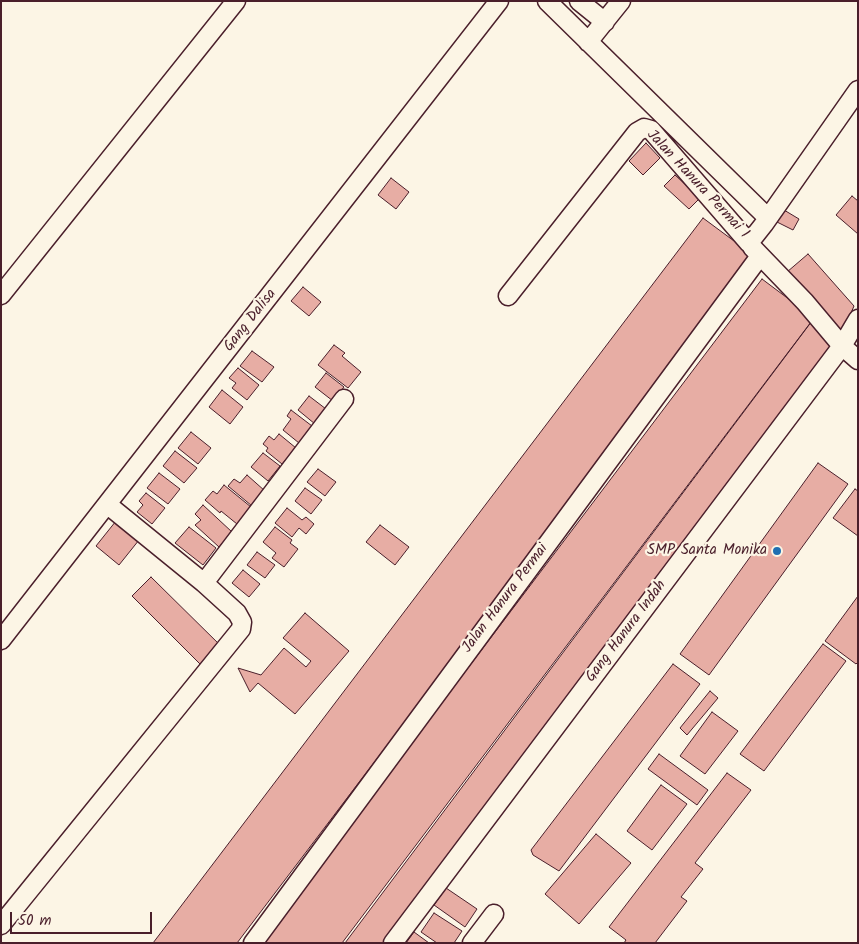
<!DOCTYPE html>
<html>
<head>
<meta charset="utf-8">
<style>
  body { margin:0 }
  #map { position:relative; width:859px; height:944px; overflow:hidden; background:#fcf5e5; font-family:Kalam,sans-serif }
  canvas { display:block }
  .frame { position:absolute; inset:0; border:2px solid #4a1f2b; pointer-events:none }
  .scale { position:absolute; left:10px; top:912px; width:142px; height:22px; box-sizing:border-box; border:2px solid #4a1f2b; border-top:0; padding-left:6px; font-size:15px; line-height:18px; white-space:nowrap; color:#4a1f2b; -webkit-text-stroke:4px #fcf5e5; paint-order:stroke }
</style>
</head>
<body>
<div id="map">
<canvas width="859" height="944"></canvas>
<div class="frame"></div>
<div class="scale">50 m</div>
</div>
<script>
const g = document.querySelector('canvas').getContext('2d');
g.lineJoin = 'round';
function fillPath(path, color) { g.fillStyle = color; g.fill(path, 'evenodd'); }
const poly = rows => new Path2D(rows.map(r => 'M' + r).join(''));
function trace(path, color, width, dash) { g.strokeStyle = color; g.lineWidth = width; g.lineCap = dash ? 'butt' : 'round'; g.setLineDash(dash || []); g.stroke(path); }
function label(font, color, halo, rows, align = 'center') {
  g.font = font + ' Kalam,sans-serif'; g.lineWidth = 4.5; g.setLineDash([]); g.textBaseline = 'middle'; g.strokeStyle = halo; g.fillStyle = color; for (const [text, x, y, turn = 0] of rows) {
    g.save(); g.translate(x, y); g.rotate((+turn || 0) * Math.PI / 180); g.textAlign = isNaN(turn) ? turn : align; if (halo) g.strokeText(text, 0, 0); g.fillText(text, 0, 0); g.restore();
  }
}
const building = poly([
  [646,143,660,158,643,175,629,161,646,143],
  [675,175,700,198,689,209,664,186,675,175],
  [391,178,409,192,396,209,378,195,391,178],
  [852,196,858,201,858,234,836,215,852,196],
  [784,210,799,219,793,230,777,222,784,210],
  [703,218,757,258,237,943,153,943,703,218],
  [808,254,854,306,842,334,787,272,808,254],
  [762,279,814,318,342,943,260,943,762,279],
  [303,287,321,302,309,316,291,301,303,287],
  [812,321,832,347,384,943,345,943,812,321],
  [334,345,345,353,342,356,361,372,348,388,318,365,334,345],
  [252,351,274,367,262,382,240,366,252,351],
  [238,368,259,385,247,400,232,388,236,383,229,378,238,368],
  [326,373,344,387,333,401,315,387,326,373],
  [222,390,243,407,230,424,209,407,222,390],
  [309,396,326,409,315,424,298,410,309,396],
  [291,410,312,426,299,443,283,430,291,419,287,416,291,410],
  [191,432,211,448,198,464,178,448,191,432],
  [279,434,296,448,282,464,266,451,268,448,263,444,269,436,274,440,279,434],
  [175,451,197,468,184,483,163,466,175,451],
  [263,453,280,466,268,481,251,467,263,453],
  [818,463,848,484,709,675,680,654,818,463],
  [318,469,336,482,325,496,307,482,318,469],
  [159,473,180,489,168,504,147,488,159,473],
  [247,475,265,491,252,506,228,486,234,479,240,483,247,475],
  [224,485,251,507,237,524,221,511,220,513,205,500,213,491,217,494,224,485],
  [305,488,322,500,311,514,295,501,305,488],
  [855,489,858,491,858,536,833,518,855,489],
  [146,493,165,508,152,524,137,512,143,505,139,501,146,493],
  [203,505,232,532,219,547,195,525,201,520,195,514,203,505],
  [287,508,302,520,306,517,314,524,306,534,299,528,292,537,275,523,287,508],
  [116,521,139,540,119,565,96,546,116,521],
  [380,525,409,547,395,565,366,542,380,525],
  [189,527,216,548,203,565,175,543,189,527],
  [275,527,292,540,290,543,298,549,284,567,272,558,276,553,263,542,275,527],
  [257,552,275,565,265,578,247,565,257,552],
  [243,570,260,584,249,597,232,583,243,570],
  [151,577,223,648,203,667,132,596,151,577],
  [858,596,858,662,856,664,825,641,858,596],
  [305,613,349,651,295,714,258,683,250,692,238,668,261,675,284,648,306,667,311,661,283,638,305,613],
  [823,644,846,661,764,771,740,754,823,644],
  [673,664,700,684,559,871,533,855,531,850,673,664],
  [710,691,718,698,687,735,680,728,710,691],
  [712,712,738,731,705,774,680,756,712,712],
  [659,754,708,790,697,805,648,769,659,754],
  [727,773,751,790,695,863,703,869,681,897,687,901,655,943,624,943,626,940,609,927,727,773],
  [661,785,687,804,652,850,627,831,661,785],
  [596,834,631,863,579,924,545,894,596,834],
  [446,888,477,909,465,927,434,905,446,888],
  [434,913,462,931,454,943,437,943,421,932,434,913],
  [414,932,429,943,406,943,414,932]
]);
const street = poly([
  [547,1,768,218],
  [579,1,605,22],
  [588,42,621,1],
  [752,247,805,302,842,346,858,360],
  [1,295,236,1],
  [508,296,637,132,644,128,651,130,749,243,764,224,858,90],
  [204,583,344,399],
  [1,640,499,1],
  [1,925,241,629,242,622,237,613,204,583,108,505],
  [253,943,760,256],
  [393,943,842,346,858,319],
  [472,943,494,914]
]);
const markers = [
  [777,551,5,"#1f6fb2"]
];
const streetNames = [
  ["Jalan Hanura Permai 1",697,185,47],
  ["Gang Dalisa",251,321,-52],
  ["Jalan Hanura Permai",506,599,-53],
  ["Gang Hanura Indah",627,632,-53]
];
const poiNames = [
  ["SMP Santa Monika",767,551]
];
fillPath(building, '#e7ada4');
trace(building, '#4a1f2b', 1);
trace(street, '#4a1f2b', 21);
trace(street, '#fcf5e5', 18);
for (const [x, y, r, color] of markers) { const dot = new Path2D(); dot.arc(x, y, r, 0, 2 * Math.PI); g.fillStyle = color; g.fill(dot); trace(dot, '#fcf5e5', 2); }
label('15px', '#4a1f2b', '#fcf5e5', streetNames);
label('15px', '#4a1f2b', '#fcf5e5', poiNames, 'right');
</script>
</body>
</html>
